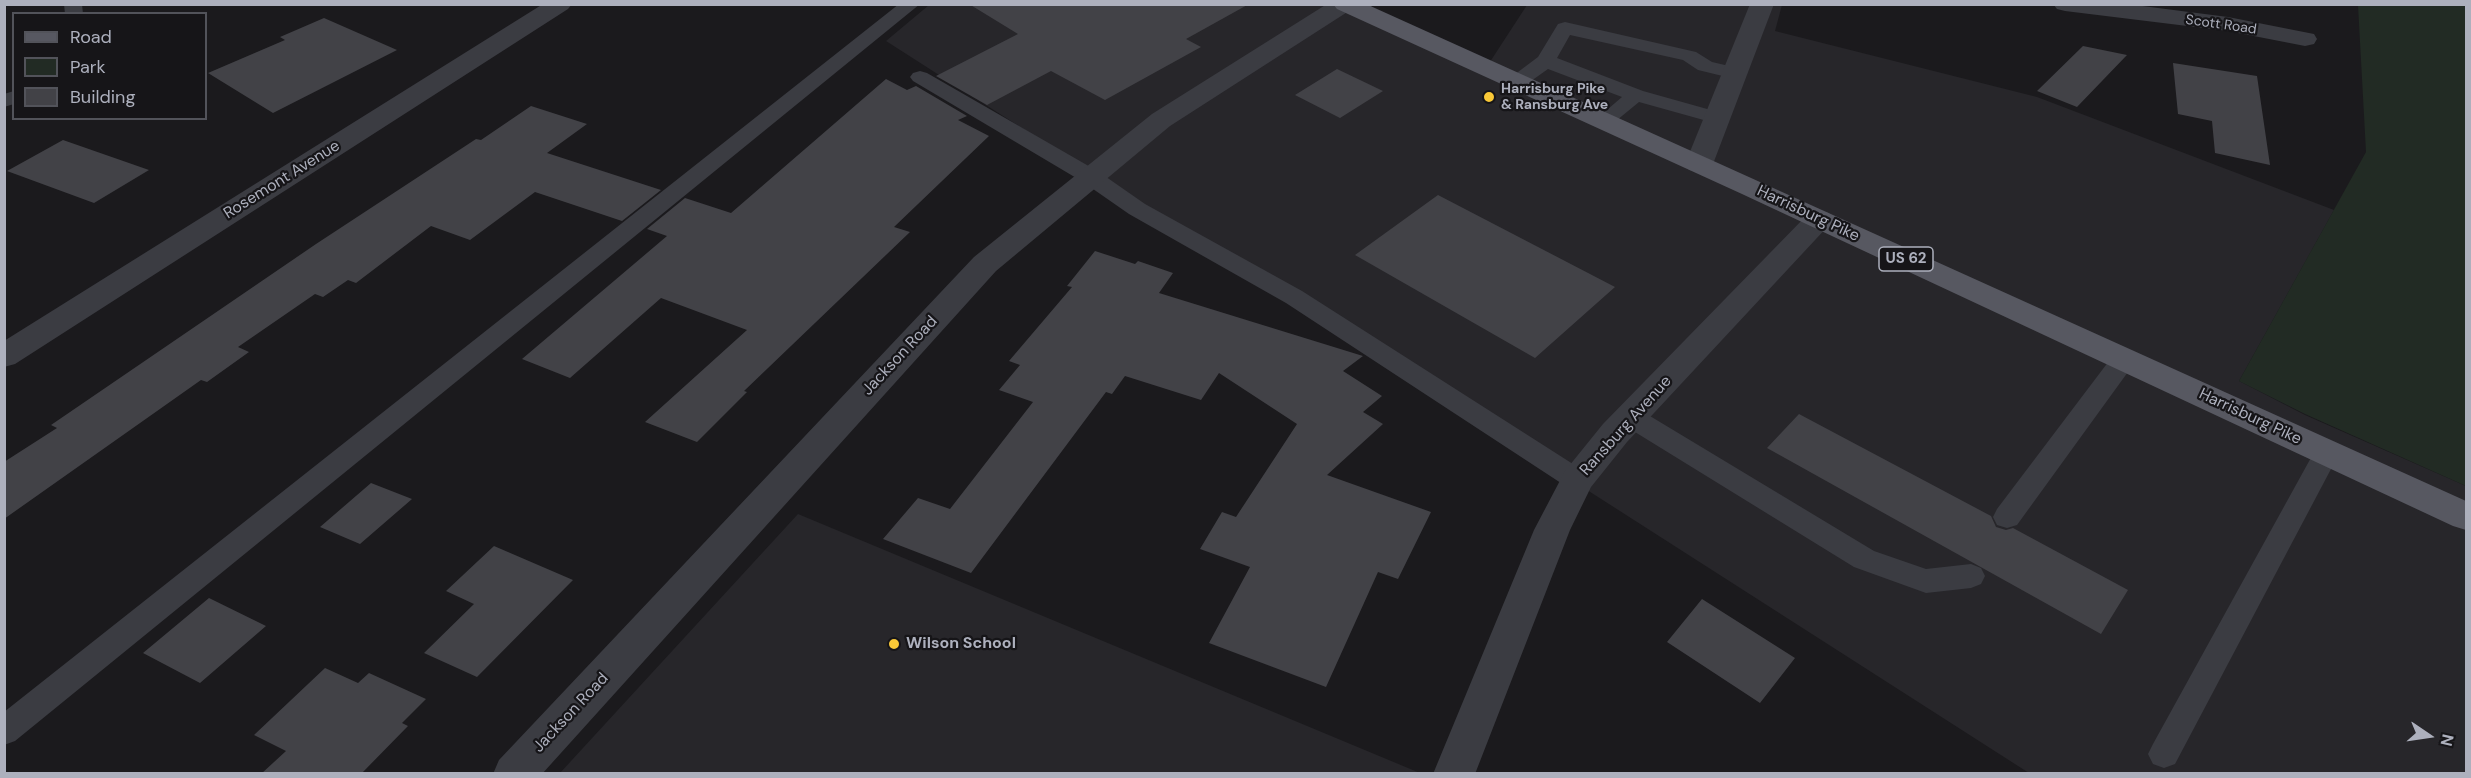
<!DOCTYPE html>
<html>
<head>
<meta charset="utf-8">
<style>
  body { margin:0 }
  #map { position:relative; width:2471px; height:778px; overflow:hidden; background:#1b1a1d; font-family:"DM Sans",sans-serif }
  canvas { display:block }
  .frame { position:absolute; inset:0; border:6px solid #adb0bd; pointer-events:none }
  .legend { position:absolute; left:12px; top:12px; width:195px; height:108px; box-sizing:border-box; background:#161518; border:2px solid #52535a; margin:0; padding:8px 10px; list-style:none; font-size:18px; color:#adb0bd }
  .legend li { display:flex; align-items:center; gap:12px; height:30px }
  .legend b { width:30px; border:2px solid #52535a }
  .north { position:absolute; left:2399px; top:706px; width:60px; height:60px; -webkit-text-stroke:4px #161518; paint-order:stroke; rotate:103deg; font-size:16px; font-weight:700; line-height:24px; text-align:center; color:#adb0bd }
  .north::after { content:''; display:block; margin:auto; width:21px; height:27px; background:#adb0bd; clip-path:polygon(50% 0,100% 100%,50% 72%,0 100%) }
</style>
</head>
<body>
<div id="map">
<canvas width="2471" height="778"></canvas>
<div class="frame"></div>
<ul class="legend">
<li><b style="height:8px;background:#575861"></b>Road</li>
<li><b style="height:16px;background:#222b24"></b>Park</li>
<li><b style="height:16px;background:#424247"></b>Building</li>
</ul>
<div class="north">N</div>
</div>
<script>
const g = document.querySelector('canvas').getContext('2d');
g.lineJoin = 'round';
function fillPath(path, color) { g.fillStyle = color; g.fill(path, 'evenodd'); }
const poly = rows => new Path2D(rows.map(r => 'M' + r).join(''));
function trace(path, color, width, dash) { g.strokeStyle = color; g.lineWidth = width; g.lineCap = dash ? 'butt' : 'round'; g.setLineDash(dash || []); g.stroke(path); }
function label(font, color, halo, rows, align = 'center') {
  g.font = font + ' "DM Sans",sans-serif'; g.lineWidth = 4.5; g.setLineDash([]); g.textBaseline = 'middle'; g.strokeStyle = halo; g.fillStyle = color; for (const [text, x, y, turn = 0] of rows) {
    g.save(); g.translate(x, y); g.rotate((+turn || 0) * Math.PI / 180); g.textAlign = isNaN(turn) ? turn : align; if (halo) g.strokeText(text, 0, 0); g.fillText(text, 0, 0); g.restore();
  }
}
const built = poly([
  [1374,4,1366,13,1486,68,1527,5,1782,5,1775,31,2037,97,2334,210,2239,381,2305,415,2466,486,2466,773,2029,773,886,41,929,5],
  [798,514,1420,773,560,773]
]);
const green = poly([
  [2358,5,2466,5,2466,486,2305,414,2239,381,2366,152]
]);
const building = poly([
  [969,4,1249,4,1186,39,1201,47,1105,100,1051,71,987,105,936,76,1018,34],
  [324,18,397,50,273,113,208,73,285,40,280,37],
  [2083,46,2127,55,2077,107,2037,91],
  [2173,63,2257,76,2270,165,2215,153,2212,121,2178,114],
  [1337,69,1383,91,1340,118,1295,95],
  [886,79,907,90,916,86,967,116,958,120,989,136,894,227,910,232,744,391,747,392,697,442,645,422,747,330,661,298,570,378,522,359,667,236,647,229,685,198,731,213],
  [531,106,587,124,547,153,661,190,622,221,535,192,470,240,431,226,356,283,348,280,323,297,315,294,238,347,249,352,207,382,201,380,4,519,4,462,57,428,51,425,316,244,476,139,481,140],
  [63,140,149,170,94,203,7,171],
  [1438,195,1615,287,1535,358,1355,255],
  [1095,251,1135,264,1138,261,1173,273,1159,293,1363,356,1343,371,1382,396,1363,412,1383,424,1327,475,1431,512,1398,579,1378,572,1326,687,1209,643,1250,567,1200,549,1222,512,1236,517,1297,424,1219,373,1201,400,1125,376,1112,394,1106,392,971,573,883,539,918,498,950,509,1033,402,999,390,1020,365,1009,361,1072,287,1067,286],
  [1799,414,1991,516,1996,527,2006,530,2013,528,2128,590,2101,634,1767,448],
  [371,483,412,499,360,544,320,527],
  [494,546,573,580,477,677,424,653,474,604,446,591],
  [209,598,266,626,200,683,143,653],
  [1702,599,1795,658,1760,703,1667,642],
  [325,668,358,683,369,673,426,699,402,723,408,726,361,774,261,774,286,751,254,735]
]);
const service = poly([
  [64,4,82,4,83,14,65,14,64,4],
  [899,4,920,4,15,741,4,745,4,712,899,4],
  [1565,22,1696,52,1712,62,1742,69,1745,73,1742,77,1735,79,1698,70,1683,60,1570,35,1557,58,1643,91,1725,114,1728,118,1725,122,1718,124,1639,102,1611,125,1604,127,1597,125,1594,121,1622,97,1548,69,1524,86,1510,86,1507,82,1510,78,1538,57,1558,24,1565,22],
  [920,71,927,73,1099,172,1145,204,1302,291,1587,473,1591,480,1587,487,1577,490,1567,487,1286,303,1129,214,1083,182,913,81,910,77,913,73,920,71],
  [14,91,14,104,4,107,4,94,14,91],
  [2124,350,2133,353,2136,359,2133,365,2017,525,2007,528,1997,525,1993,517,1997,509,2115,353,2124,350],
  [1631,408,1640,410,1874,551,1926,569,1971,564,1981,568,1985,576,1981,584,1971,588,1926,593,1854,567,1622,424,1618,417,1622,410,1631,408],
  [2327,442,2336,445,2340,452,2175,764,2164,768,2153,764,2148,754,2153,744,2318,445,2327,442]
]);
const minor = poly([
  [543,4,572,4,568,9,15,364,4,367,4,341,543,4],
  [1327,4,1356,4,1352,9,1170,126,996,271,542,774,493,774,499,760,974,257,1152,114,1327,4],
  [1750,4,1774,4,1713,164,1709,170,1699,172,1689,170,1685,164,1750,4],
  [2053,4,2127,4,2228,17,2314,34,2317,39,2314,44,2305,46,2228,31,2065,11,2057,9,2053,4],
  [1819,210,1829,213,1833,219,1829,225,1627,442,1591,487,1570,530,1475,774,1433,774,1534,530,1565,471,1603,424,1809,213,1819,210]
]);
const primary = poly([
  [1333,4,1366,4,2466,501,2466,530,2453,526,1742,194,1337,9,1333,4]
]);
const markers = [
  [1489,97,6,"#f9c837"],
  [894,644,6,"#f9c837"]
];
const farStreetnames = [
  ["Scott Road",2221,25,8]
];
const farPoinames = [
  ["Harrisburg Pike",1501,89],
  ["& Ransburg Ave",1501,105]
];
const shields = [
  [1906,259,54]
];
const shieldNames = [
  ["US 62",1906,259]
];
const streetNames = [
  ["Rosemont Avenue",282,180,-32],
  ["Harrisburg Pike",1808,214,25],
  ["Jackson Road",900,356,-47],
  ["Harrisburg Pike",2250,417,25],
  ["Ransburg Avenue",1626,426,-48],
  ["Jackson Road",571,713,-47]
];
const poiNames = [
  ["Wilson School",906,644]
];
fillPath(built, '#27262a');
fillPath(green, '#222b24');
fillPath(building, '#424247');
fillPath(service, '#3b3c42');
fillPath(minor, '#3b3c42');
fillPath(primary, '#575861');
for (const [x, y, r, color] of markers) { const dot = new Path2D(); dot.arc(x, y, r, 0, 2 * Math.PI); g.fillStyle = color; g.fill(dot); trace(dot, '#161518', 2); }
label('14px', '#adb0bd', '#161518', farStreetnames);
label('bold 14px', '#adb0bd', '#161518', farPoinames, 'left');
for (const [x, y, w] of shields) { const box = new Path2D(); box.roundRect(x - w / 2, y - 12, w, 24, 4.5); g.fillStyle = '#161518'; g.fill(box); trace(box, '#adb0bd', 1.5); }
label('bold 15px', '#adb0bd', null, shieldNames);
label('16px', '#adb0bd', '#161518', streetNames);
label('bold 16px', '#adb0bd', '#161518', poiNames, 'left');
</script>
</body>
</html>
